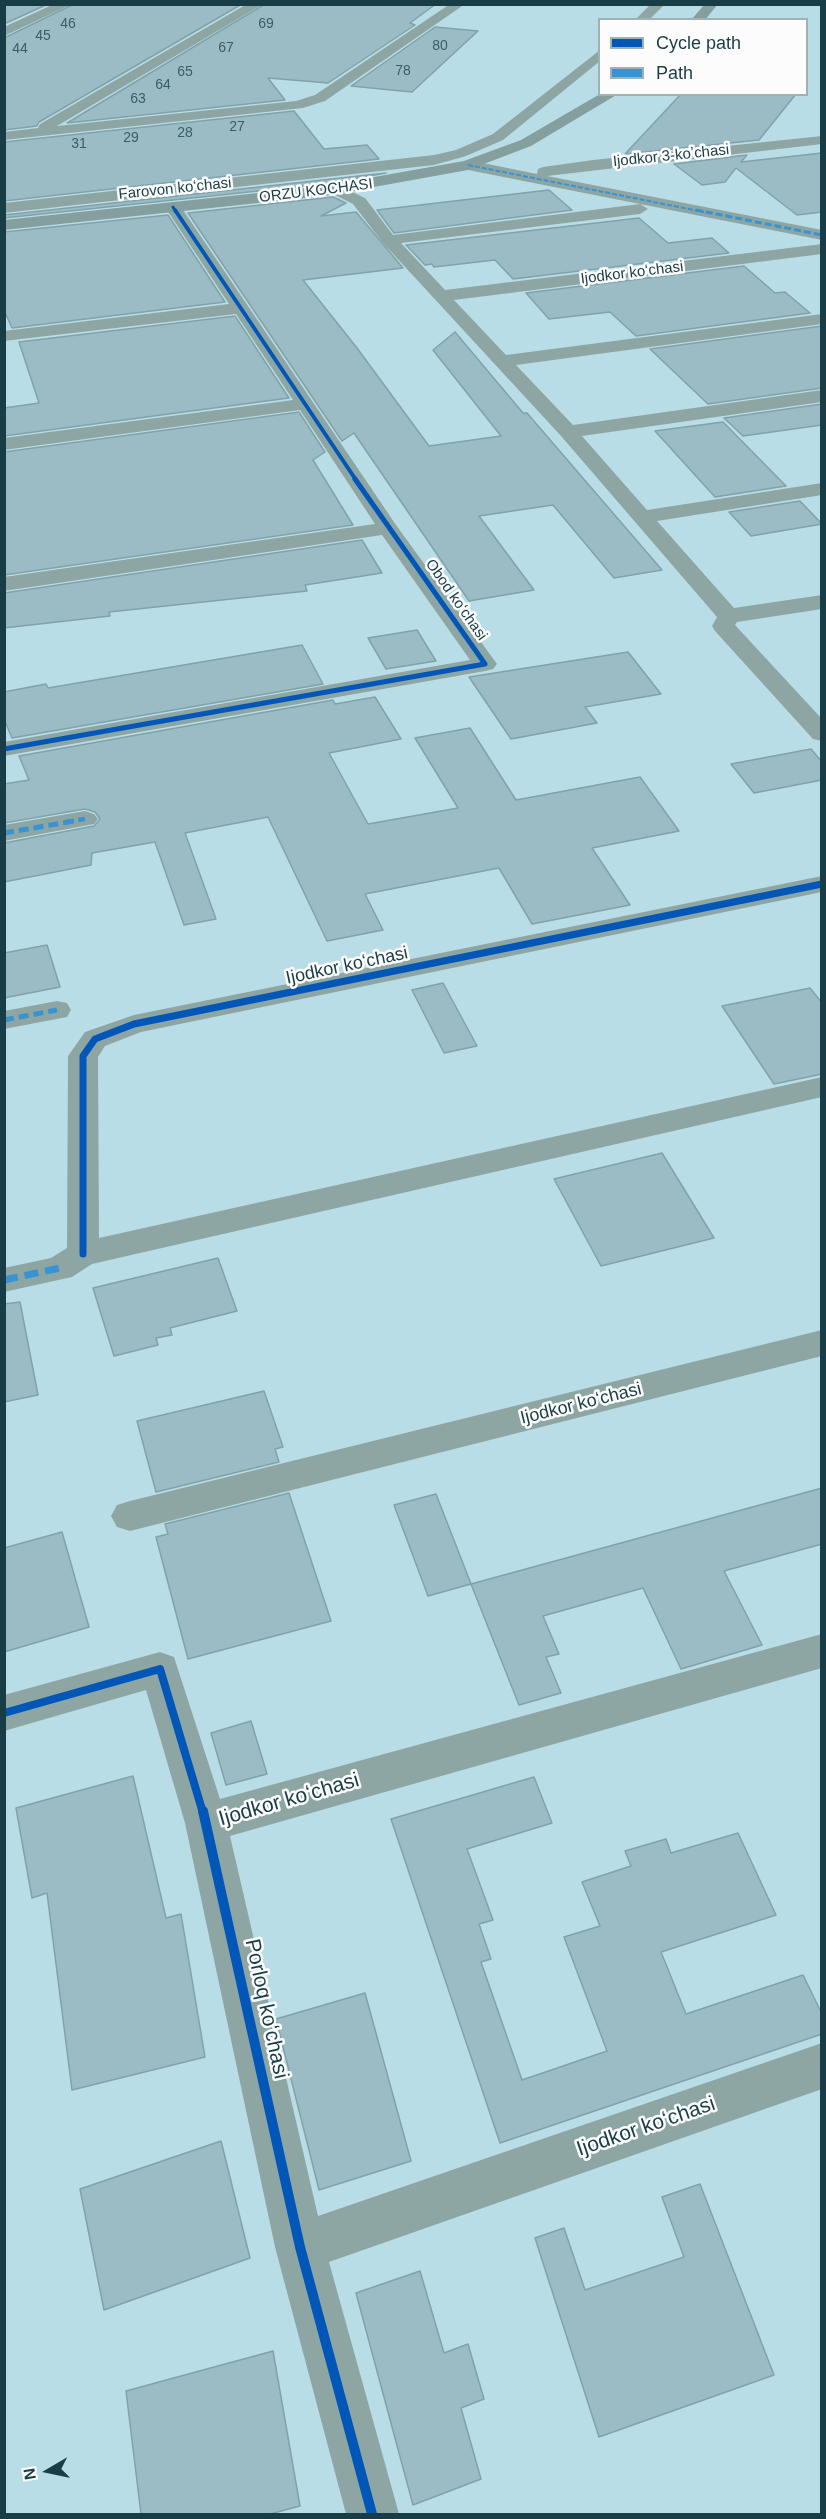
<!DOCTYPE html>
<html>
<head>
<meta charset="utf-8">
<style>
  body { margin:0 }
  #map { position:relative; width:826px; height:2519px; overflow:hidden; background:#b9dde6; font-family:Arial,sans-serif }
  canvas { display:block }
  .frame { position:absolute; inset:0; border:6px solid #193d46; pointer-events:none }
  .legend { position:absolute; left:598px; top:18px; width:210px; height:78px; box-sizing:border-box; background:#fcfcfc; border:2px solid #a1b0b3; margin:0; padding:8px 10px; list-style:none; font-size:18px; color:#193d46 }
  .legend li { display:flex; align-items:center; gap:12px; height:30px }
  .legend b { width:30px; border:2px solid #a1b0b3 }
  .north { position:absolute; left:18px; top:2441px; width:60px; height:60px; -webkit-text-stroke:4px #fcfcfc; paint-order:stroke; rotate:261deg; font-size:16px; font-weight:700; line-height:24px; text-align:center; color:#193d46 }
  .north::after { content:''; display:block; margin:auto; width:21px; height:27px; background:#193d46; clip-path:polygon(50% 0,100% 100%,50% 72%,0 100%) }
</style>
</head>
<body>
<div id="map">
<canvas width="826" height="2519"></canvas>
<div class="frame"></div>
<ul class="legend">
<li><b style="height:8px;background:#0057b8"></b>Cycle path</li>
<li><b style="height:8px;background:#3793d2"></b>Path</li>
</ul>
<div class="north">N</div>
</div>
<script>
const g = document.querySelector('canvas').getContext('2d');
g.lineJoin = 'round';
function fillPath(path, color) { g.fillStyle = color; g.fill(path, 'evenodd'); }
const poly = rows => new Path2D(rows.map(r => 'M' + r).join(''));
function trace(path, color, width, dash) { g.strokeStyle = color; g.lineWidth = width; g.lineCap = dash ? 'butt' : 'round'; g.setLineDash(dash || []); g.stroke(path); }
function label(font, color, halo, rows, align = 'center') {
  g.font = font + ' Arial,sans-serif'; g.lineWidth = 5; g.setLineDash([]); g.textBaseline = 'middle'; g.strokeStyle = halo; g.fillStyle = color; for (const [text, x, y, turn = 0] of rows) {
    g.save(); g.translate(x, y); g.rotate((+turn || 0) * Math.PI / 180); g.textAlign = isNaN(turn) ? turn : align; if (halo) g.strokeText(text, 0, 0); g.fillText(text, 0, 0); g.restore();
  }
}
const building = poly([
  [4,4,48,4,4,24,4,4],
  [74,4,242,4,39,122,37,126,4,130,4,38,74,4],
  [265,4,436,4,410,23,415,25,328,83,268,78,285,100,67,123,265,4],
  [435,27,478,31,412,92,351,86,435,27],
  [681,94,796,94,759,140,625,154,681,94],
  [294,111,324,149,367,145,379,159,4,201,4,142,294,111],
  [822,153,822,212,797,215,736,168,725,182,702,185,674,164,747,155,741,162,822,153],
  [386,173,324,184,4,218,4,215,386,173],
  [549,190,572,210,394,233,377,210,549,190],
  [333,197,346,203,321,216,356,212,403,268,303,280,357,348,429,446,501,436,433,350,455,332,523,413,527,413,662,570,614,578,553,505,479,516,534,590,469,601,354,433,342,441,188,213,333,197],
  [168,215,225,302,12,328,4,310,4,232,168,215],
  [639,218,668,243,712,238,729,253,513,279,495,260,434,267,432,264,425,265,406,245,639,218],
  [744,266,775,293,785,292,810,313,636,336,610,312,549,319,526,293,744,266],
  [235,316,289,398,4,436,4,408,39,403,19,342,235,316],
  [822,326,822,388,708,404,650,349,822,326],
  [822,404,822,425,743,436,724,418,822,404],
  [299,412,325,452,313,460,353,525,4,575,4,452,299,412],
  [723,422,786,486,715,497,655,431,723,422],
  [800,501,822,524,751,536,729,512,800,501],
  [362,540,382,573,305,585,307,591,109,612,110,616,4,628,4,593,362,540],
  [417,630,436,661,386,669,368,638,417,630],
  [302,645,323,684,12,738,4,719,4,692,46,684,48,688,302,645],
  [628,652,661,694,585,707,597,723,511,739,469,677,628,652],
  [375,697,401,739,329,753,368,824,458,808,415,738,470,728,516,800,640,777,679,831,592,848,630,905,532,924,499,868,365,894,383,930,327,941,268,817,185,833,216,919,184,925,155,842,92,853,91,865,4,882,4,843,94,826,100,819,95,812,85,809,4,823,4,784,29,780,19,756,333,700,335,704,375,697],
  [811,749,822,762,822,780,754,793,731,764,811,749],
  [47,945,60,987,4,998,4,953,47,945],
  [443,983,477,1046,444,1053,412,990,443,983],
  [810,988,822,1003,822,1074,774,1084,722,1006,810,988],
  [662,1153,714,1238,601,1266,554,1179,662,1153],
  [218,1258,237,1311,170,1328,172,1335,156,1338,158,1345,114,1356,93,1288,218,1258],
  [20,1302,38,1395,4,1402,4,1304,20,1302],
  [264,1391,283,1447,275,1449,279,1462,156,1492,137,1421,264,1391],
  [822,1488,822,1544,724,1571,762,1645,681,1669,643,1588,543,1616,559,1654,546,1657,561,1693,519,1705,471,1584,822,1488],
  [289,1493,331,1621,188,1659,156,1537,168,1534,165,1524,289,1493],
  [436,1494,471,1584,428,1596,394,1505,436,1494],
  [62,1532,89,1627,4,1652,4,1548,62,1532],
  [251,1721,267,1774,226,1785,211,1733,251,1721],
  [133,1776,166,1918,181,1914,205,2057,72,2090,47,1893,32,1898,16,1808,133,1776],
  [534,1777,552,1823,467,1849,493,1920,479,1924,491,1959,481,1962,522,2080,607,2051,564,1937,600,1926,582,1882,631,1866,625,1851,666,1839,671,1853,738,1833,776,1915,661,1952,686,2014,803,1975,822,2014,822,2034,500,2143,391,1819,534,1777],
  [365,1993,411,2161,319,2190,276,2019,365,1993],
  [221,2141,250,2258,104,2310,80,2189,221,2141],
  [700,2184,774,2375,599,2437,535,2238,564,2228,585,2290,684,2257,662,2197,700,2184],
  [420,2271,444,2353,468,2344,484,2399,461,2408,481,2479,413,2505,356,2293,420,2271],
  [273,2351,300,2506,270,2514,141,2514,126,2391,273,2351]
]);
const minor = poly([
  [54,4,72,4,4,36,4,27,54,4],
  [247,4,263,4,57,126,296,101,315,95,450,4,465,4,325,101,303,108,4,140,4,132,38,128,40,124,247,4],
  [651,4,665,4,649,20,635,20,651,4],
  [600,50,600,61,503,140,466,156,434,165,4,213,4,203,434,155,456,150,493,134,600,50],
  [822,136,822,144,547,176,822,230,822,240,468,170,460,165,468,160,537,174,538,169,543,167,593,160,822,136],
  [335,184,365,198,393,235,640,204,648,209,640,214,401,243,445,290,822,244,822,254,454,300,506,355,822,314,822,324,516,365,573,425,822,390,822,402,582,436,647,510,822,483,822,495,657,521,734,608,822,595,822,609,737,622,735,625,822,719,822,741,813,739,715,631,712,626,717,617,561,436,383,243,353,204,329,192,327,189,329,186,335,184],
  [173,202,179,204,396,525,497,664,493,669,485,671,4,756,4,742,470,660,382,535,4,591,4,577,375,524,300,410,4,450,4,438,293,400,236,314,4,341,4,331,229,304,165,207,173,202],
  [85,811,94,814,98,819,94,824,4,841,4,825,85,811],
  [822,876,822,892,141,1032,105,1046,98,1057,99,1238,822,1077,822,1097,92,1264,72,1277,4,1292,4,1268,51,1258,67,1248,68,1056,85,1032,134,1015,822,876],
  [57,1001,67,1003,71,1010,67,1017,4,1029,4,1011,57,1001],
  [822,1330,822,1356,130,1531,117,1527,111,1516,117,1505,130,1501,822,1330],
  [822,1634,822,1668,230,1836,318,2216,822,2043,822,2089,329,2262,399,2514,346,2514,275,2247,185,1823,146,1690,4,1731,4,1695,160,1652,174,1657,220,1799,822,1634]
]);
const major = poly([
  [705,4,718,4,705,20,691,20,705,4],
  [600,94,618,94,531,146,468,170,324,196,4,230,4,220,324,186,464,161,521,140,600,94]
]);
const quietFar4 = poly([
  [468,165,704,212]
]);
const quietFar3 = poly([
  [696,210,822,235]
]);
const quietFar2 = poly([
  [66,822,85,819]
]);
const quietFar1 = poly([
  [4,833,74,821],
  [4,1020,57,1010]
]);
const quiet = poly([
  [4,1280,60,1268]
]);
const cyclewayFar5 = poly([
  [173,207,176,212]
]);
const cyclewayFar4 = poly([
  [175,210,356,480]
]);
const cyclewayFar3 = poly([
  [4,749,485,664,355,479]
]);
const cyclewayFar2 = poly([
  [83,1254,83,1056,95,1039,134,1024,822,884]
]);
const cyclewayFar1 = poly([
  [4,1713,160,1669,203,1813]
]);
const cycleway = poly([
  [203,1811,300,2247,372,2514]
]);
const farNumbernames = [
  ["46",68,24],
  ["69",266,24],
  ["45",43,36],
  ["80",440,46],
  ["67",226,48],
  ["44",20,49],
  ["78",403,71],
  ["65",185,72],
  ["64",163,85],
  ["63",138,99],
  ["27",237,127],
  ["28",185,133],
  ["29",131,138],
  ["31",79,144]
];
const farStreetnames = [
  ["Ijodkor 3-koʼchasi",671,156,-6],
  ["Farovon koʻchasi",175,189,-6],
  ["ORZU KOCHASI",316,191,-7],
  ["Ijodkor koʻchasi",632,273,-7],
  ["Obod koʻchasi",456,600,55]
];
const streetNames = [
  ["Ijodkor koʻchasi",347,966,-12],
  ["Ijodkor koʻchasi",581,1404,-14]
];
const nearStreetnames = [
  ["Ijodkor koʻchasi",289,1800,-16],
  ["Porloq koʻchasi",266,2009,78],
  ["Ijodkor koʻchasi",646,2127,-19]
];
fillPath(building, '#9bbcc4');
trace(building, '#80a2aa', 1.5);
fillPath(minor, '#8ea6a3');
fillPath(major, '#859f9f');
trace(quietFar4, '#3793d2', 2, [5, 2]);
trace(quietFar3, '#3793d2', 3, [7, 3]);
trace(quietFar2, '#3793d2', 4.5, [8, 4.5]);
trace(quietFar1, '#3793d2', 5, [10, 5]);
trace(quiet, '#3793d2', 7, [14, 7]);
trace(cyclewayFar5, '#0057b8', 3);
trace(cyclewayFar4, '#0057b8', 4);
trace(cyclewayFar3, '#0057b8', 5);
trace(cyclewayFar2, '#0057b8', 7);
trace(cyclewayFar1, '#0057b8', 8);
trace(cycleway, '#0057b8', 10);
label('14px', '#3a5d66', null, farNumbernames);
label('15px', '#193d46', '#fcfcfc', farStreetnames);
label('18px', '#193d46', '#fcfcfc', streetNames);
label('21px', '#193d46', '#fcfcfc', nearStreetnames);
</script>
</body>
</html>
